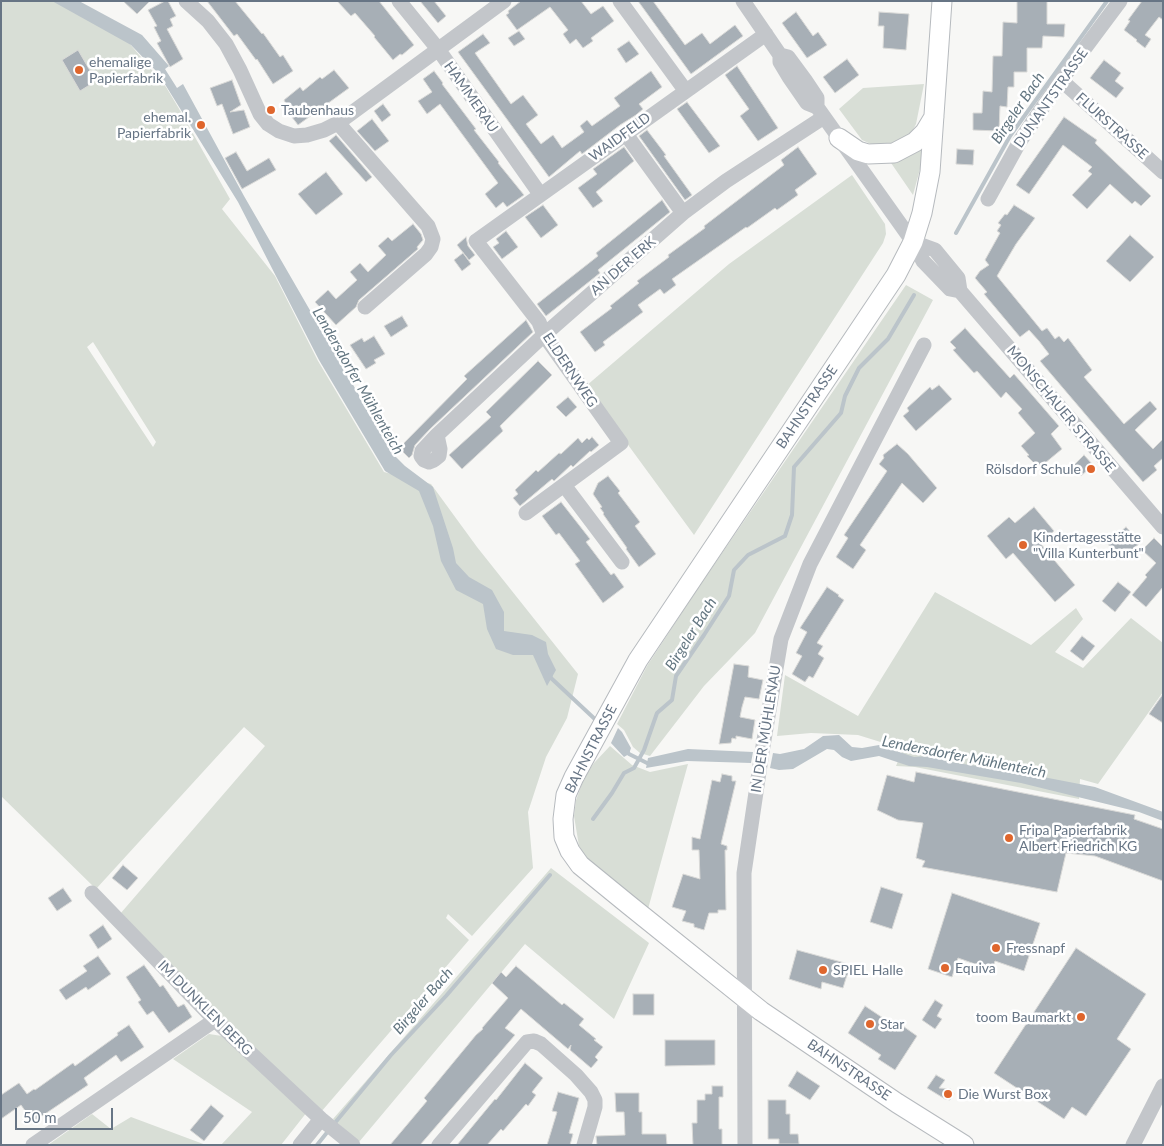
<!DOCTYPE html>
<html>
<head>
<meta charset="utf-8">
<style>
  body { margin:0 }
  #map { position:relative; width:1164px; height:1146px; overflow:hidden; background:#f7f7f5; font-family:Lato,sans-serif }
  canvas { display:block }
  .frame { position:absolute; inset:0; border:2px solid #677585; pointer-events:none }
  .scale { position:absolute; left:15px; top:1108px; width:98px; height:22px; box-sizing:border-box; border:2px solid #677585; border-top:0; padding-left:6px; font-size:15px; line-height:18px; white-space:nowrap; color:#677585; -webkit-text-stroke:4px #fff; paint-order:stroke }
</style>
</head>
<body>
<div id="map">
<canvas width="1164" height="1146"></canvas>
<div class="frame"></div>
<div class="scale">50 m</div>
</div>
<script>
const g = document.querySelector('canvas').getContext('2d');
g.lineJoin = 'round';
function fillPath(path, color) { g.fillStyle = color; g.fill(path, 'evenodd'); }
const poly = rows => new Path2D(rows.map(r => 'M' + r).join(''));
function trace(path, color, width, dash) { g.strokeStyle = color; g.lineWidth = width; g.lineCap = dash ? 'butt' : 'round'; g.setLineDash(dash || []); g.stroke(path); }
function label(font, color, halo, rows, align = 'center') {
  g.font = font + ' Lato,sans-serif'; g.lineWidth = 5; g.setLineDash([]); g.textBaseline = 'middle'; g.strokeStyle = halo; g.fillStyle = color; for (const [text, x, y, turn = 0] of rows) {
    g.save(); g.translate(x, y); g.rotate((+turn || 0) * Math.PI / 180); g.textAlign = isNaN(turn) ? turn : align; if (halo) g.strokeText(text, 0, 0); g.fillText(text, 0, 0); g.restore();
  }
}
const green = poly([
  [1,1,68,1,125,38,166,87,178,107,230,199,222,209,275,276,318,361,384,472,431,484,477,547,578,674,567,718,546,757,528,812,533,868,472,936,448,914,446,918,469,940,321,1112,218,1012,120,914,265,746,244,727,96,889,1,796],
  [93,342,156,442,153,447,87,347],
  [924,84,916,124,911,134,895,145,873,145,862,140,839,109,863,88],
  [924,140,920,169,913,195,889,160],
  [852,175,885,224,886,234,883,243,694,535,623,438,586,386,729,264],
  [906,285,933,300,755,633,704,686,650,756,640,753,633,747,624,730,617,724,647,666,696,591],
  [935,592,1031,645,1076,608,1083,619,1055,652,1083,668,1131,618,1163,643,1163,692,1098,784,1080,779,1079,799,915,767,896,766,903,749,858,735,811,733,777,736,785,675,858,716],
  [610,746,632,765,650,772,688,764,648,909,586,859,579,846,574,816,576,800,585,776,594,763],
  [551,868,649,943,614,1019,525,944,359,1142,333,1119],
  [209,1034,222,1036,307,1112,281,1145,221,1145,252,1112,173,1059],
  [92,1114,111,1129,131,1117,206,1145,48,1145]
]);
const water = poly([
  [52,1,79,1,142,35,169,66,165,69,177,88,183,84,244,196,393,454,405,466,433,487,453,548,456,563,469,577,492,590,504,612,504,631,532,635,546,642,548,654,556,670,547,686,533,655,513,655,496,649,487,629,483,604,456,590,441,561,433,526,419,491,385,471,319,360,238,202,158,73,131,45],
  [618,728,622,732,631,748,629,754,624,757,611,743],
  [839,735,852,747,862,748,879,745,914,757,928,756,956,763,1012,771,1095,787,1163,812,1163,821,1139,812,1021,783,927,767,909,766,879,756,851,761,842,757,834,750,827,749,793,769,779,770,770,768,773,753,780,754,804,749,823,736],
  [688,749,753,752,751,763,687,761,646,768,648,758]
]);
const stream = poly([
  [956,233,1010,136,1107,1],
  [550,675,551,678,598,722],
  [626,750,629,754,647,763,650,763],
  [593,819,612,793,624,773,634,768,644,750,657,713,672,700,676,676,704,635,729,596,734,570,748,555,785,536,792,515,794,467,841,413,845,396,859,368,888,339,914,295],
  [334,1124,391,1055,446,996,550,875],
  [317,1145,329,1130]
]);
const building = poly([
  [123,1,150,1,137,14,123,1],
  [165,1,168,1,176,16,170,19,173,26,167,29,183,59,170,67,157,43,161,41,154,27,157,26,148,10,165,1],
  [207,1,235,1,262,34,263,33,280,57,283,55,293,71,273,84,257,59,256,60,237,34,234,36,207,1],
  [337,1,379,1,414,45,402,55,400,54,393,60,374,37,375,36,355,13,351,16,337,1],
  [420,1,434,1,446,16,438,23,420,1],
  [521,1,581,1,591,14,603,6,614,21,591,38,593,41,583,48,576,39,570,44,563,34,568,30,550,7,517,30,506,15,509,13,508,11,521,1],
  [638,1,653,1,685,45,702,33,710,44,735,25,743,36,691,74,638,1],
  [1017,1,1047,1,1047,24,1065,24,1064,37,1043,36,1042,48,1027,48,1027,72,1014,72,1014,87,1008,87,1007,107,1000,106,999,131,973,130,973,113,982,113,983,91,992,92,993,56,1002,56,1003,22,1017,23,1017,1],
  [1142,1,1163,1,1163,20,1159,17,1145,35,1151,39,1145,48,1136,41,1137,40,1124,30,1130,21,1128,20,1142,1],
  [796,12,813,36,818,32,827,45,807,58,782,23,796,12],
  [879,12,909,14,906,50,883,48,884,26,878,26,879,12],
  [519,31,525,39,514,46,508,38,519,31],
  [483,34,490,43,475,53,511,104,523,95,538,115,526,124,541,144,553,135,562,148,584,132,580,126,587,120,592,126,620,106,614,98,651,71,662,87,639,104,643,109,636,115,620,125,582,154,580,151,549,177,458,52,483,34],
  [629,41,639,54,626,63,617,49,629,41],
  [78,50,96,81,80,91,62,60,78,50],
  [847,59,859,75,835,93,823,77,847,59],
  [1104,60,1121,73,1115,81,1124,88,1116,98,1090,78,1104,60],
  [737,66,778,128,758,141,740,116,749,109,725,75,737,66],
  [334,70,349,88,298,125,282,104,286,104,284,100,300,87,303,91,320,77,322,79,334,70],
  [434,71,443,83,442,84,476,129,474,130,499,162,498,163,524,195,507,207,503,202,496,208,485,194,498,183,440,104,427,114,418,101,432,92,423,79,434,71],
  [232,80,241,105,230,112,244,110,250,127,233,134,222,104,217,106,210,88,232,80],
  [687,102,720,146,709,153,677,109,687,102],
  [383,104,391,115,382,122,374,111,383,104],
  [1064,117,1097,140,1095,143,1151,196,1141,206,1135,201,1132,204,1110,184,1087,209,1072,195,1092,174,1088,171,1092,167,1063,145,1029,194,1016,185,1064,117],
  [372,119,389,141,375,151,357,131,372,119],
  [647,130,666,155,664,156,692,195,685,200,639,136,647,130],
  [336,135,372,177,366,182,329,141,336,135],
  [624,147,634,161,596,192,603,201,593,208,578,188,597,174,593,169,624,147],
  [798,147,817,174,795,190,798,195,777,210,775,208,747,228,746,227,672,279,676,285,664,294,660,289,638,305,643,312,603,342,605,345,595,352,580,332,612,308,610,306,639,283,637,281,669,257,668,255,705,228,704,226,784,165,781,160,798,147],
  [957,149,974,150,973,165,956,164,957,149],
  [236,152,247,171,269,158,276,170,242,189,225,158,236,152],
  [326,172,343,194,316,215,298,194,326,172],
  [662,200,670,212,598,270,600,273,546,316,537,304,598,256,596,253,662,200],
  [543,205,558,225,541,238,525,217,543,205],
  [1014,205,1035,218,1016,244,997,276,1042,331,1047,328,1055,339,1059,336,1064,342,1068,338,1092,370,1084,377,1124,424,1150,401,1157,409,1135,430,1153,449,1163,439,1163,458,1154,466,1157,470,1143,482,1040,361,1049,354,1039,341,1029,330,1020,337,984,294,987,292,975,278,980,271,989,265,985,260,1000,233,997,231,1001,225,998,223,1005,214,1007,215,1014,205],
  [413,224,421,234,423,240,417,247,418,249,359,300,356,307,336,325,315,302,328,290,336,299,357,280,350,272,360,263,368,272,386,255,378,246,388,237,392,241,413,224],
  [506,231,518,247,502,259,493,247,499,243,496,239,506,231],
  [1130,235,1154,257,1130,282,1106,261,1130,235],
  [466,237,468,246,475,255,469,260,457,245,466,237],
  [463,253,471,264,462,271,454,260,463,253],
  [402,316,408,326,391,337,384,326,402,316],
  [526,320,533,332,430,429,415,445,412,455,409,458,399,448,467,379,464,376,526,320],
  [965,328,1010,378,1014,374,1059,426,1051,434,1062,449,1039,468,1027,456,1029,455,1021,446,1035,433,1018,413,1022,409,1006,392,1001,398,977,371,974,373,953,350,956,348,950,342,965,328],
  [374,336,385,354,374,360,376,363,366,369,350,345,362,338,364,342,374,336],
  [538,361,552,375,500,426,503,431,462,469,449,455,491,417,486,412,538,361],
  [939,385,952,399,916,431,903,416,909,411,907,408,930,387,932,390,939,385],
  [568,397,577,407,566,417,556,407,568,397],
  [592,437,599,445,591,452,590,451,574,466,573,467,571,465,554,481,552,479,520,506,513,498,518,494,515,490,536,470,538,472,559,453,561,454,578,438,582,443,587,438,589,440,592,437],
  [897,444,908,454,937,488,923,503,902,483,860,545,866,550,853,569,836,557,848,538,844,535,887,471,879,464,884,458,883,455,897,444],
  [1084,455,1093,465,1081,476,1072,467,1084,455],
  [608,476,620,491,618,493,640,522,635,526,656,554,639,567,626,549,627,548,603,514,604,513,600,508,602,507,593,494,598,483,608,476],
  [561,502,590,539,586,542,611,575,614,573,624,587,603,603,575,564,580,561,559,533,556,535,542,516,561,502],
  [1034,507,1054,531,1040,543,1075,585,1055,602,1013,553,1006,559,987,536,1009,517,1015,523,1034,507],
  [1126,527,1140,543,1121,559,1107,543,1110,540,1108,538,1117,531,1119,533,1126,527],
  [1154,538,1163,547,1163,587,1146,607,1132,595,1147,577,1145,575,1156,563,1142,550,1154,538],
  [1118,582,1131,592,1115,612,1102,601,1118,582],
  [827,587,839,595,838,596,844,600,817,643,823,646,818,654,824,658,813,678,809,676,805,682,792,674,802,656,796,653,807,632,800,628,827,587],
  [1082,636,1095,646,1083,661,1070,651,1082,636],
  [734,664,749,666,748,677,763,680,759,699,745,697,742,707,740,717,755,720,752,739,736,736,736,739,732,738,731,743,719,744,734,664],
  [1163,694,1163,723,1149,714,1163,694],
  [916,772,1135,815,1134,819,1163,829,1163,881,1095,856,1066,853,1057,892,922,867,925,861,916,858,923,823,898,820,877,810,887,775,914,782,916,772],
  [722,774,732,776,732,781,736,781,721,844,727,846,727,850,725,850,726,910,718,910,718,913,709,913,704,930,694,927,694,924,682,921,686,911,672,907,683,874,700,879,699,850,692,850,692,837,700,839,712,780,720,782,722,774],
  [123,865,138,878,127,890,112,878,123,865],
  [881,887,903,894,892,929,870,922,881,887],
  [63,888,72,901,57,911,48,898,63,888],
  [952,893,1040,923,1024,971,995,961,992,970,958,958,952,977,928,969,952,893],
  [103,925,112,939,98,949,89,935,103,925],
  [1076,948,1146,994,1117,1039,1131,1049,1086,1116,1072,1107,1064,1119,994,1073,1076,948],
  [797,950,856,966,853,976,847,975,843,988,822,982,821,989,789,979,797,950],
  [98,956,111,974,88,990,86,987,66,1000,59,990,87,971,83,966,98,956],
  [144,965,160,987,163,985,178,1007,184,1004,192,1017,169,1033,153,1011,147,1015,138,1002,141,1000,126,977,144,965],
  [516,966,562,1005,564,1003,584,1019,579,1025,596,1039,594,1040,603,1047,595,1057,598,1060,591,1068,570,1050,571,1045,568,1049,521,1009,505,1028,515,1035,420,1145,390,1145,427,1101,424,1098,476,1035,483,1029,482,1028,508,998,492,983,501,972,506,977,516,966],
  [633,994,654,994,654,1015,633,1015,633,994],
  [935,1000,943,1005,937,1016,942,1019,935,1029,922,1020,935,1000],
  [865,1006,898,1028,900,1024,917,1036,895,1070,878,1059,881,1055,848,1033,865,1006],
  [129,1025,144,1047,121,1062,116,1055,84,1078,88,1085,33,1122,21,1105,1,1119,1,1095,19,1083,27,1094,34,1089,35,1090,73,1063,75,1066,118,1035,117,1033,129,1025],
  [665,1040,715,1040,715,1065,665,1066,665,1040],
  [525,1063,543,1078,532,1092,536,1095,528,1106,526,1104,503,1131,501,1129,487,1145,457,1145,495,1099,496,1100,525,1063],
  [797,1071,820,1086,810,1100,788,1086,797,1071],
  [936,1075,945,1080,939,1088,951,1089,954,1094,950,1100,945,1099,927,1088,936,1075],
  [712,1086,723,1086,723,1097,719,1097,719,1129,722,1129,722,1145,693,1145,692,1123,697,1123,697,1100,705,1100,705,1094,712,1094,712,1086],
  [558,1092,579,1098,569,1133,573,1134,570,1145,547,1145,557,1112,552,1111,558,1092],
  [615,1093,639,1093,639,1112,642,1112,642,1134,666,1134,667,1145,597,1145,596,1136,625,1135,624,1112,616,1112,615,1093],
  [768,1100,786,1100,786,1114,790,1114,790,1134,798,1134,799,1144,779,1144,779,1139,768,1139,768,1100],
  [211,1105,224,1116,204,1141,190,1130,211,1105]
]);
const minor = poly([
  [186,1,208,21,226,44,240,70,260,114,268,124,279,131,294,136,307,135,324,130,338,123,504,1],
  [399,1,438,49,540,194],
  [620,1,685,90],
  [743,1,780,55,780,62,789,77,807,103,817,107,913,242,923,261,950,289,960,291],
  [780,55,788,57,805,80,817,98,817,107],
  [1061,80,1163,172],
  [338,123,428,226,433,239,431,247,426,254,365,307],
  [625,133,683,213],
  [988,199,1020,141,1061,80,1120,1],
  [913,242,935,250,958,278,960,291,1163,527],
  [437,435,440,449,439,456,434,460,429,462,424,460,421,456,422,451,437,435,544,335,683,213,726,181,824,117],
  [564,485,622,562],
  [526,513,621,443,544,335,539,322,476,241,766,34],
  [92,893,215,1020,321,1119,353,1145],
  [33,1145,215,1020],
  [300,1145,321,1119],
  [439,1145,527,1042,534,1041,541,1044,576,1075,591,1092,595,1100,595,1107,584,1145],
  [745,1145,744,873,762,752,781,639,810,564,924,345],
  [1133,1145,1163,1086]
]);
const major = poly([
  [942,1,930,172,922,213,913,242,896,275,638,660,574,777,566,795,563,819,564,837,570,851,580,865,629,905,761,1011,897,1103,964,1145],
  [839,138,858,151,868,154,894,153,915,142,925,132,934,117]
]);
const markers = [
  [79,70,5,"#df662d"],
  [271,110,5,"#df662d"],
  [201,125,5,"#df662d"],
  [1091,469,5,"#df662d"],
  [1023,545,5,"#df662d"],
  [1009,838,5,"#df662d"],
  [996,948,5,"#df662d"],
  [945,968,5,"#df662d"],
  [823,970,5,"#df662d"],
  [1081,1017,5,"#df662d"],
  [870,1024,5,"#df662d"],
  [948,1094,5,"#df662d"]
];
const poiNames = [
  ["ehemalige",89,62],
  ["Papierfabrik",89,78],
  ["Taubenhaus",281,110],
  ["ehemal.",191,117,"right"],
  ["Papierfabrik",191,133,"right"],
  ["Rölsdorf Schule",1081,469,"right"],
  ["Kindertagesstätte",1033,537],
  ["\"Villa Kunterbunt\"",1033,553],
  ["Fripa Papierfabrik",1019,830],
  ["Albert Friedrich KG",1019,846],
  ["Fressnapf",1006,948],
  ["Equiva",955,968],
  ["SPIEL Halle",833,970],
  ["toom Baumarkt",1071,1017,"right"],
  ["Star",880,1024],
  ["Die Wurst Box",958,1094]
];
const streetNames = [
  ["HAMMERAU",471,97,55],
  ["DUNANTSTRASSE",1051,98,-55],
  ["FLURSTRASSE",1112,126,42],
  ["WAIDFELD",620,137,-36],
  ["AN DER ERK",623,266,-41],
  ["ELDERNWEG",570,370,56],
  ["BAHNSTRASSE",807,407,-56],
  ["MONSCHAUER STRASSE",1061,409,50],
  ["IN DER MÜHLENAU",766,729,-81],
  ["BAHNSTRASSE",591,749,-63],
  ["IM DUNKLEN BERG",205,1008,45],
  ["BAHNSTRASSE",849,1070,34]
];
const waterNames = [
  ["Birgeler Bach",1018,108,-56],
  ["Lendersdorfer Mühlenteich",358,381,60],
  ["Birgeler Bach",691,634,-58],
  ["Lendersdorfer Mühlenteich",964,757,11],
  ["Birgeler Bach",423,1001,-49]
];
fillPath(green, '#d8ded6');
fillPath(water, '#bbc4ca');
trace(stream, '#bbc4ca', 4);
fillPath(building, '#a7afb6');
trace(building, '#d9d9d7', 1);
trace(major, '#b6babe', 21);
trace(minor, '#c3c6ca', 15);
trace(major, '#fff', 19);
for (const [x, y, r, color] of markers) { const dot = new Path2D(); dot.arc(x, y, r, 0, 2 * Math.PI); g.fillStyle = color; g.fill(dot); trace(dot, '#fff', 2); }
label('14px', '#677585', '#fff', poiNames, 'left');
label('14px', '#677585', '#fff', streetNames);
label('italic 15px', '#637681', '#fff', waterNames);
</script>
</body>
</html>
